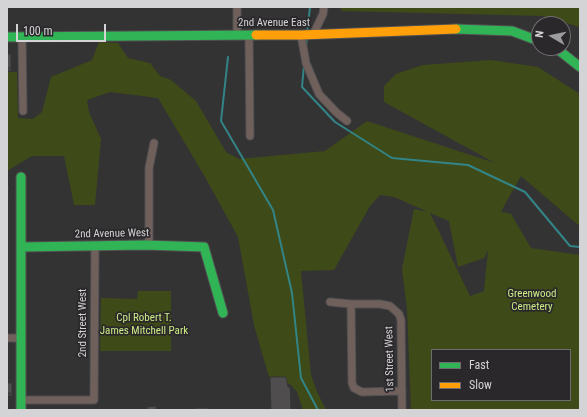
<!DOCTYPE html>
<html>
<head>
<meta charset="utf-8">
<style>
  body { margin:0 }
  #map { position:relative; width:587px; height:417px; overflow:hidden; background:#343334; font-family:"Roboto Condensed",sans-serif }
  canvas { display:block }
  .frame { position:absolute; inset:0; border:8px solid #d4d3d5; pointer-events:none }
  .legend { position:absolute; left:431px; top:349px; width:140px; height:52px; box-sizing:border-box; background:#2a282b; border:1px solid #6e6c6f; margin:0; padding:5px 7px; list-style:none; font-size:12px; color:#d4d3d5 }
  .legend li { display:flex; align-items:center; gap:8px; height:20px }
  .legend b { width:20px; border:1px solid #6e6c6f }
  .north { position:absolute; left:531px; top:16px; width:40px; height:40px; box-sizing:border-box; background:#2a282b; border:1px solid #6e6c6f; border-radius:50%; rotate:279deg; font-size:11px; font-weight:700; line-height:16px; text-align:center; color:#d4d3d5 }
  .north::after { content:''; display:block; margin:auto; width:14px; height:18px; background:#9c9b9d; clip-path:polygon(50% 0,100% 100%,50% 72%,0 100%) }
  .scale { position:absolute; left:16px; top:24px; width:90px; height:18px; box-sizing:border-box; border:2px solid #d4d3d5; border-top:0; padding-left:5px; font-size:12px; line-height:14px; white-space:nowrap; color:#d4d3d5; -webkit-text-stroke:3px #2a282b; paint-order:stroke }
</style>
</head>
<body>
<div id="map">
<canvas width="587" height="417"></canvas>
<div class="frame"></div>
<ul class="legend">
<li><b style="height:5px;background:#30b455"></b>Fast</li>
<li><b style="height:5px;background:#ff9f0a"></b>Slow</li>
</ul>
<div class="north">N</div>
<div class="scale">100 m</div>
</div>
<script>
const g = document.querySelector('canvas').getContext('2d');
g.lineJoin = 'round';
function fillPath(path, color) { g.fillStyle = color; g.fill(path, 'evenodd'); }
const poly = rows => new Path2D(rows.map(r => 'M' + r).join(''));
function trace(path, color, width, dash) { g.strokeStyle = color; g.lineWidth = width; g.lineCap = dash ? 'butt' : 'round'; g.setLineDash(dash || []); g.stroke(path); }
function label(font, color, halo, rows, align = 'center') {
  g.font = font + ' "Roboto Condensed",sans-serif'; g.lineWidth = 3.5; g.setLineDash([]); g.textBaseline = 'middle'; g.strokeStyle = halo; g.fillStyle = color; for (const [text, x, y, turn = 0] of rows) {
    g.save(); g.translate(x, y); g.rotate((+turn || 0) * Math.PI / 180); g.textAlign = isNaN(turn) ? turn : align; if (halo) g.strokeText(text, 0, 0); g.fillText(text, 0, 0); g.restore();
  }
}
const green = poly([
  [339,7,580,7,580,27,543,16,342,11],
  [99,42,118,43,128,58,150,63,160,76,171,80,196,101,226,152,239,159,325,151,367,121,495,163,384,102,384,86,396,74,423,65,491,60,538,67,580,94,580,225,577,224,521,176,504,206,501,213,503,212,511,214,531,248,580,255,580,410,411,410,407,309,402,269,414,209,428,212,394,197,380,195,370,206,334,270,301,271,311,375,317,392,326,410,303,410,297,392,291,385,283,381,269,377,254,325,238,237,205,177,158,98,110,92,87,100,89,112,101,139,95,205,74,205,64,156,32,156,7,171,7,72,17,72,18,118,33,119,42,112,51,77,92,60],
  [430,213,449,221,458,267,484,258,488,250,484,291,470,296],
  [432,350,570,350,570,400,432,400],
  [138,291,171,291,171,351,100,351,101,298,137,299]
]);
const stream = poly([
  [307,33,310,7],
  [306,47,307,37],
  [228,57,221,121,273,210,292,293,301,378,318,410],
  [304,65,302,87,335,122,392,158,468,165,525,192,570,246,580,247]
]);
const street = poly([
  [237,7,237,36],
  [249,35,250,136],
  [301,35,306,63,319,94,336,112,347,121],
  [313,35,323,14,324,7],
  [22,38,23,111],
  [149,245,149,168,154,143],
  [330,302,351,304,380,304,390,306,399,314,401,320,402,410],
  [351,304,352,383,354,388,362,392,402,391],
  [7,338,21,338],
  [21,400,94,400,95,246]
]);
const fast = poly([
  [456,29,512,31,539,41],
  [7,37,256,35],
  [556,48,580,67],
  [21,177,21,410],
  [21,247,145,245,204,247,223,313]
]);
const slow = poly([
  [256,35,301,35,456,29]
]);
const wall = poly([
  [7,54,11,54,11,71,7,71],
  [7,383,12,383,12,396,8,396]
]);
const building = poly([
  [7,54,11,54,11,68,7,68,7,54],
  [7,182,8,182,7,186,9,186,7,210,7,182],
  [7,308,8,308,8,318,7,319,7,308],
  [270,377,286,377,288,387,290,387,291,410,271,410,270,377],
  [7,383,12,383,12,393,8,393,7,410,7,383],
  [156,406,156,410,147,410,147,407,156,406],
  [195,408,209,408,209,410,195,410,195,408]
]);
const streetNames = [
  ["2nd Avenue East",274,23],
  ["2nd Avenue West",112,234,-1],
  ["2nd Street West",83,323,-90],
  ["1st Street West",390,359,-91]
];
const parkNames = [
  ["Greenwood",532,294],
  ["Cemetery",532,307],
  ["Cpl Robert T.",144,318],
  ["James Mitchell Park",144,331]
];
fillPath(green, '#3e4a18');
trace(stream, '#328486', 2);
trace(street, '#515051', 9);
trace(fast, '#515051', 11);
trace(slow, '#515051', 11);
trace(street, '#70605c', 7);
trace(fast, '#30b455', 9);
trace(slow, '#ff9f0a', 9);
fillPath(wall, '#444243');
fillPath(building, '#4f4d4e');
trace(building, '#373637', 1);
label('11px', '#d4d3d5', '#2a282b', streetNames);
label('11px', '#ccec85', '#2a282b', parkNames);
</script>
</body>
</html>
